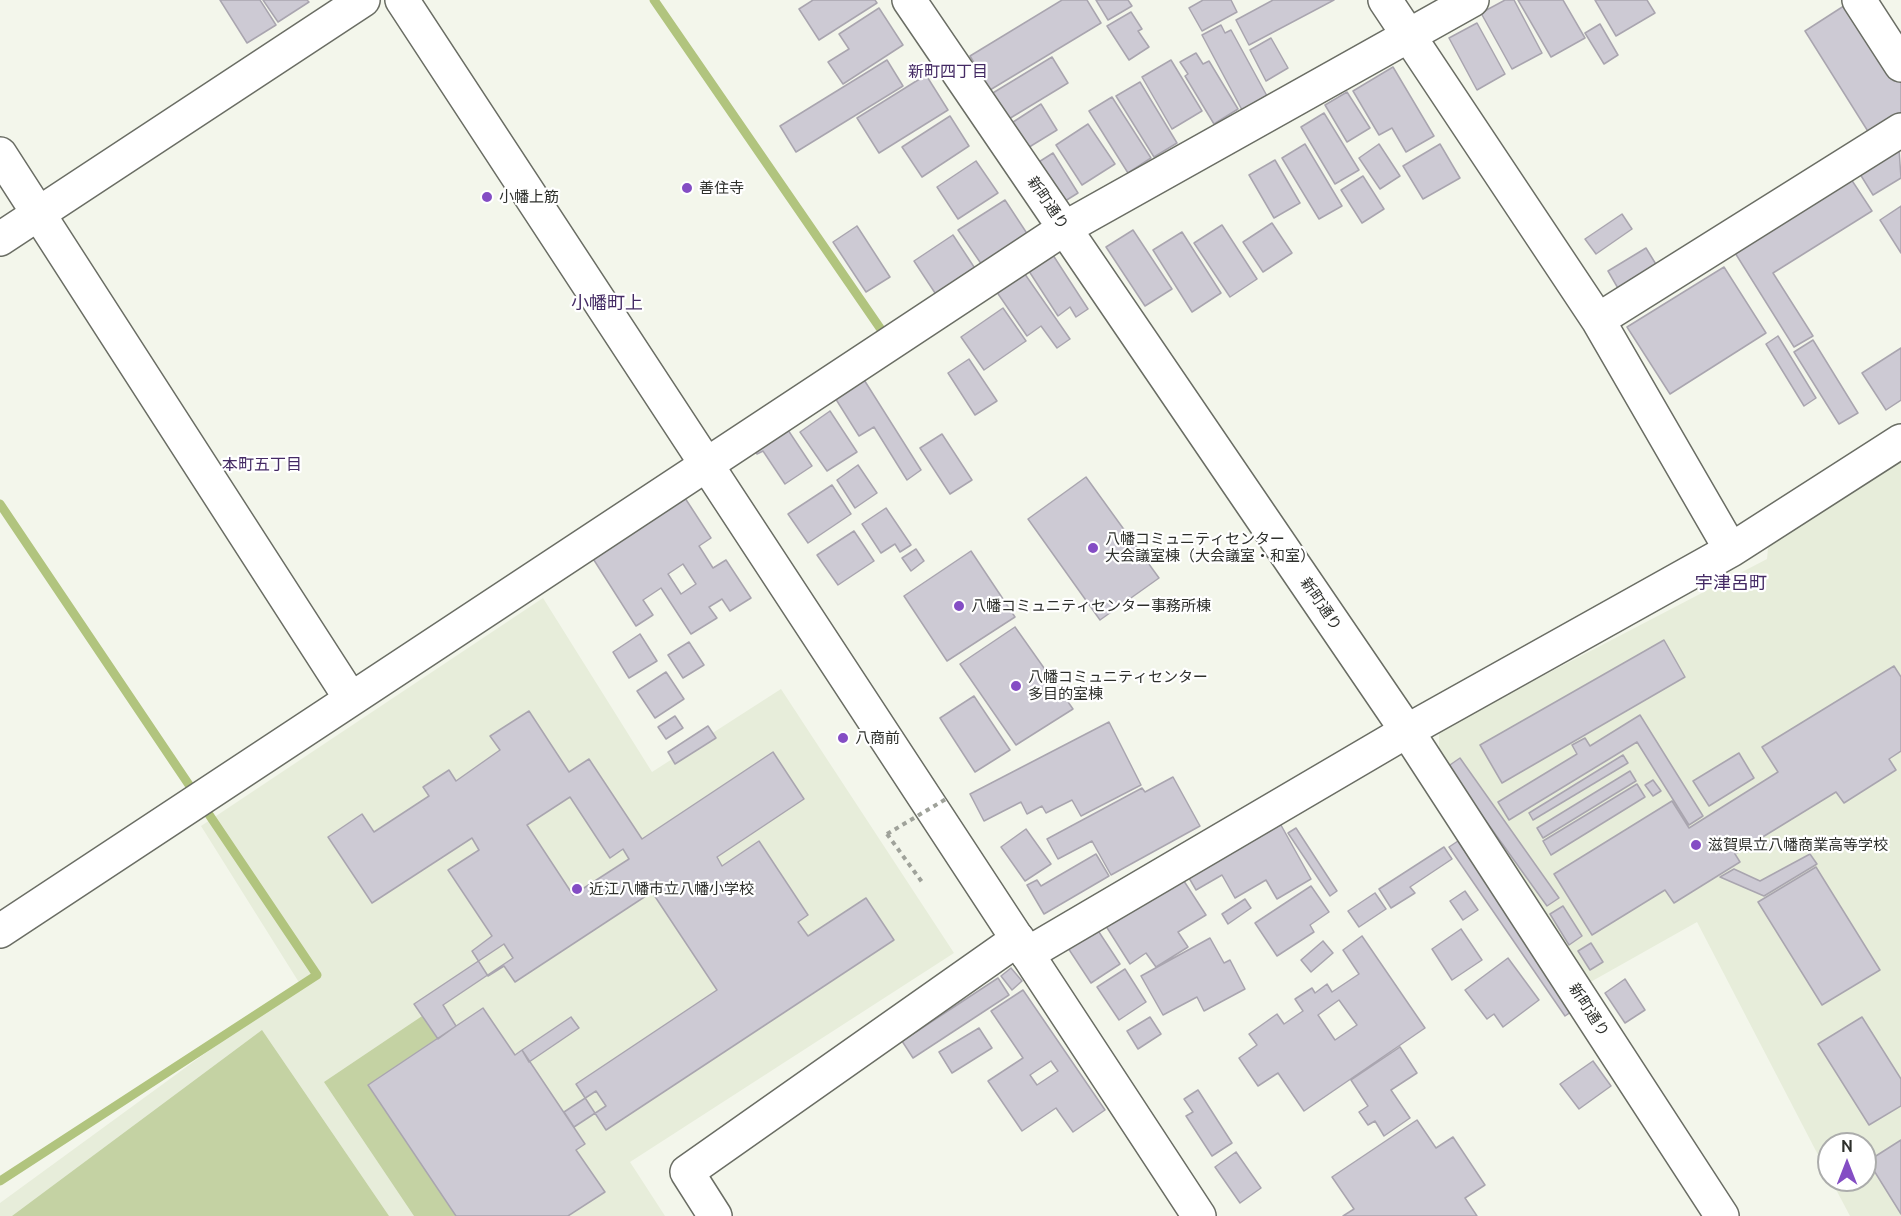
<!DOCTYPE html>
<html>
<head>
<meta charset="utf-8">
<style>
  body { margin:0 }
  #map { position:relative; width:1901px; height:1216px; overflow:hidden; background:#f3f6eb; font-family:Ubuntu,sans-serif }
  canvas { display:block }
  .north { position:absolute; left:1817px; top:1132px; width:60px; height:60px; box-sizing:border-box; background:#fff; border:2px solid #abacab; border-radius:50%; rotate:0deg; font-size:16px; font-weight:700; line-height:24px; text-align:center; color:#2e302c }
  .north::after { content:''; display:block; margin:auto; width:21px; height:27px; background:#844dc4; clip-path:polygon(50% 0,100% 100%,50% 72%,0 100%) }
</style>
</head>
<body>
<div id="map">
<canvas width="1901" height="1216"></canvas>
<div class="north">N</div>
</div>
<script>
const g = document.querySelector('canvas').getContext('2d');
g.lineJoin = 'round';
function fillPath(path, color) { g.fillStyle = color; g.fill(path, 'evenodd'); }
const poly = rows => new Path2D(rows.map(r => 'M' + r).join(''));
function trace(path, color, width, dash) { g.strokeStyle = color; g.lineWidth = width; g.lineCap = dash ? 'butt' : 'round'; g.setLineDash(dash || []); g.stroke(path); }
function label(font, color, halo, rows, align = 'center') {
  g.font = font + ' Ubuntu,"Noto Sans JP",sans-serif'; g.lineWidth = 4.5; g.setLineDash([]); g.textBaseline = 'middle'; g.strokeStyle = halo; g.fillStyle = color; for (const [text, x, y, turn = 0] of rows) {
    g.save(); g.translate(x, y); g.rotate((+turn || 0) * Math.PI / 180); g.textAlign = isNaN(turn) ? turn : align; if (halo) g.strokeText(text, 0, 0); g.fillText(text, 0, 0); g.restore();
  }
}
const built = poly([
  [1901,459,1901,1216,1850,1216,1831,1180,1865,1180,1865,1144,1829,1144,1829,1176,1697,922,1587,984,1439,769,1439,730,1767,559,1769,537],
  [543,598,652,772,781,689,954,953,630,1162,665,1216,0,1216,0,1203,300,984,201,826]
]);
const green = poly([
  [440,1004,568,1195,538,1216,414,1216,324,1082],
  [262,1030,389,1216,12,1216]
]);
const stream = poly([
  [654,0,880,328],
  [0,504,317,975,0,1181]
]);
const building = poly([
  [220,0,260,0,276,25,247,43,220,0],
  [263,0,307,0,309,2,278,22,263,0],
  [813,0,875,0,877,3,819,40,799,9,813,0],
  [1062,0,1087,0,1101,23,990,90,970,56,1062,0],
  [1096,0,1128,0,1132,6,1108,20,1096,0],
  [1203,0,1231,0,1237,12,1202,31,1189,8,1203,0],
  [1273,0,1334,0,1249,45,1236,20,1273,0],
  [1505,0,1514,0,1542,53,1512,69,1481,13,1505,0],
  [1518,0,1563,0,1585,38,1551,57,1518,0],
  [1595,0,1647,0,1655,13,1616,36,1595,0],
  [1850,2,1901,83,1901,113,1869,133,1805,31,1850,2],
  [879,8,903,45,843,84,828,62,849,49,839,34,879,8],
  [1131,12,1142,29,1138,31,1149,47,1129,60,1107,26,1131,12],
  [1477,23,1505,74,1477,90,1449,38,1477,23],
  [1600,24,1618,55,1604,64,1585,33,1600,24],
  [1221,25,1225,33,1231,30,1267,96,1242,110,1202,35,1221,25],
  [1271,38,1288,68,1266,81,1250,50,1271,38],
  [1196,53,1203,64,1209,61,1238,109,1214,124,1185,76,1188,74,1180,62,1196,53],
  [1052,57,1068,83,994,128,978,102,1052,57],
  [887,60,903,86,796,152,780,126,887,60],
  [1171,60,1202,111,1172,129,1142,77,1171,60],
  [1393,67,1434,136,1406,152,1392,128,1379,135,1353,91,1393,67],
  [926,75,948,110,879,153,857,118,926,75],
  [1140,82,1177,143,1154,157,1116,96,1140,82],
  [1347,92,1370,128,1347,142,1325,105,1347,92],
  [1112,97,1151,158,1128,173,1089,111,1112,97],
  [1041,104,1057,130,1026,149,1010,124,1041,104],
  [1324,113,1359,170,1335,184,1301,127,1324,113],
  [950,116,969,146,922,177,902,147,950,116],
  [1088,124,1115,164,1082,185,1056,145,1088,124],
  [1305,144,1342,206,1319,219,1282,158,1305,144],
  [1379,144,1400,176,1380,189,1359,158,1379,144],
  [1440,144,1460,178,1423,199,1403,166,1440,144],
  [1899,149,1901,178,1873,195,1860,174,1899,149],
  [1053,153,1078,193,1049,211,1023,172,1053,153],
  [1275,160,1300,203,1274,218,1249,175,1275,160],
  [976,161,998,193,958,219,937,187,976,161],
  [1363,176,1384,209,1362,223,1341,190,1363,176],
  [1849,176,1872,211,1773,273,1813,336,1794,347,1732,248,1849,176],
  [1005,200,1028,235,982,265,958,230,1005,200],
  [1901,206,1901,253,1880,220,1901,206],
  [1622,214,1632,229,1596,254,1585,239,1622,214],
  [1272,223,1292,253,1263,272,1243,242,1272,223],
  [1222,225,1257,279,1230,297,1194,243,1222,225],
  [857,226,890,277,866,292,833,242,857,226],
  [1133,230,1172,289,1145,306,1106,247,1133,230],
  [1182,232,1221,293,1192,312,1153,250,1182,232],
  [953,235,976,270,937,296,914,261,953,235],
  [1646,248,1657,266,1619,290,1608,271,1646,248],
  [1049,249,1088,309,1076,317,1070,307,1058,316,1025,265,1049,249],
  [1020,267,1070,339,1057,348,1041,326,1027,336,992,285,1020,267],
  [1724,267,1766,333,1670,394,1627,327,1724,267],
  [1003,308,1026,341,984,370,961,337,1003,308],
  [1778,336,1816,398,1804,406,1766,344,1778,336],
  [1813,340,1858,413,1839,424,1794,352,1813,340],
  [1901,348,1901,400,1886,410,1862,373,1901,348],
  [969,359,997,401,975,415,948,373,969,359],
  [861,375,921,470,907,480,874,427,859,436,832,393,861,375],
  [830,411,857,452,827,471,800,432,830,411],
  [786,427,812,466,785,484,763,451,757,454,753,448,786,427],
  [942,434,972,480,950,494,920,448,942,434],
  [858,465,877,493,855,508,837,480,858,465],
  [1086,477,1159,578,1100,620,1028,519,1086,477],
  [832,485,851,514,808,543,788,514,832,485],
  [685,498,711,538,699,546,713,568,726,560,751,598,730,611,722,599,709,607,717,618,691,634,661,588,643,600,653,615,636,626,592,557,685,498],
  [683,564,696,584,681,594,668,574,683,564],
  [886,508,911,545,900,552,895,544,881,553,862,524,886,508],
  [854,531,874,561,838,585,817,555,854,531],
  [916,549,924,561,911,571,902,558,916,549],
  [971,551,1015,617,947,661,904,596,971,551],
  [1015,627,1073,709,1016,745,960,664,1015,627],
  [640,634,657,661,629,678,613,652,640,634],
  [1664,640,1685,677,1502,783,1480,745,1664,640],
  [689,642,704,665,683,678,668,655,689,642],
  [1894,666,1901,677,1901,751,1889,759,1896,770,1844,803,1836,792,1735,854,1740,862,1674,903,1665,890,1592,935,1554,874,1672,801,1689,828,1778,772,1762,747,1894,666],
  [666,672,684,699,655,718,637,691,666,672],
  [974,696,1010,750,975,772,940,718,974,696],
  [529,711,569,772,589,759,642,839,773,752,804,799,717,857,722,866,759,841,808,915,798,922,808,936,866,898,894,940,606,1130,576,1084,717,990,652,892,515,982,504,966,488,976,472,951,492,936,448,870,479,850,472,838,372,903,328,837,362,814,374,832,429,796,423,787,449,770,456,781,500,750,490,736,529,711],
  [570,797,610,858,623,849,629,859,573,895,527,825,570,797],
  [1640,715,1703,816,1689,825,1637,742,1509,820,1498,802,1577,754,1572,745,1585,738,1590,746,1640,715],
  [675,716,683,728,666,739,658,727,675,716],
  [1109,722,1141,785,1081,816,1072,800,1046,813,1042,806,1027,814,1021,802,984,821,970,794,1109,722],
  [708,726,716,738,675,764,668,752,708,726],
  [1739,753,1754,778,1709,806,1693,781,1739,753],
  [1623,755,1628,763,1533,820,1529,813,1623,755],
  [1460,758,1559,898,1547,906,1447,767,1460,758],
  [1630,771,1636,781,1543,838,1537,828,1630,771],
  [1173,777,1200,826,1111,875,1092,841,1058,859,1047,839,1142,788,1145,792,1173,777],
  [1653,780,1661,791,1653,796,1645,785,1653,780],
  [1637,784,1645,797,1551,855,1543,841,1637,784],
  [1277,818,1311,879,1277,899,1266,880,1235,898,1222,875,1196,890,1185,871,1277,818],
  [1296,828,1337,891,1330,896,1288,833,1296,828],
  [1026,829,1051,864,1025,881,1001,847,1026,829],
  [1458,841,1574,1010,1565,1016,1449,847,1458,841],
  [1444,847,1452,859,1410,887,1415,893,1391,908,1379,889,1444,847],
  [1096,854,1109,876,1044,914,1027,885,1037,880,1041,886,1096,854],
  [1810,854,1817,864,1764,896,1720,877,1734,869,1760,881,1810,854],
  [1816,867,1880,970,1822,1005,1758,902,1816,867],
  [1180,875,1206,915,1178,932,1188,947,1156,967,1146,953,1130,964,1104,923,1180,875],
  [1311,886,1329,912,1310,925,1314,932,1277,956,1255,923,1311,886],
  [1465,891,1478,910,1463,920,1450,901,1465,891],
  [1375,893,1386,909,1359,927,1348,911,1375,893],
  [1245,899,1251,908,1228,924,1222,914,1245,899],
  [1563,906,1582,936,1569,945,1550,914,1563,906],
  [1097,929,1120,964,1091,983,1068,948,1097,929],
  [1461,929,1482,960,1452,980,1432,949,1461,929],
  [1362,936,1425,1028,1304,1111,1278,1073,1258,1086,1239,1058,1257,1045,1249,1034,1277,1014,1284,1024,1303,1011,1295,999,1312,988,1315,993,1327,984,1332,992,1359,974,1343,950,1362,936],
  [1339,1000,1357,1025,1335,1040,1318,1015,1339,1000],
  [1210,938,1224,963,1230,960,1245,989,1204,1011,1197,997,1163,1015,1141,976,1210,938],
  [1323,941,1333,953,1311,972,1301,960,1323,941],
  [1591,943,1603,962,1590,970,1578,951,1591,943],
  [504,944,513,958,443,1005,456,1026,438,1039,414,1004,504,944],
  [1508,958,1539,1000,1503,1027,1494,1014,1487,1019,1465,990,1508,958],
  [1011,968,1022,981,1012,990,1001,976,1011,968],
  [1125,969,1146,1002,1119,1020,1097,987,1125,969],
  [998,978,1009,995,913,1058,902,1041,998,978],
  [1625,979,1645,1010,1625,1023,1605,993,1625,979],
  [1023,990,1105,1110,1073,1132,1056,1108,1022,1131,988,1081,1023,1058,991,1011,1023,990],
  [1051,1061,1058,1071,1037,1085,1030,1075,1051,1061],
  [483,1008,515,1055,522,1050,585,1144,576,1150,605,1192,568,1216,456,1216,368,1085,483,1008],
  [571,1017,579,1028,529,1062,522,1050,571,1017],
  [1150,1017,1161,1034,1138,1049,1127,1031,1150,1017],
  [1862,1017,1901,1079,1901,1106,1869,1125,1818,1044,1862,1017],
  [979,1028,992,1048,952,1073,939,1052,979,1028],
  [1400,1047,1417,1073,1391,1090,1410,1118,1384,1136,1375,1121,1368,1125,1359,1112,1368,1106,1351,1080,1400,1047],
  [1593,1061,1611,1086,1579,1109,1560,1084,1593,1061],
  [1198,1090,1232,1143,1212,1156,1186,1116,1193,1112,1184,1099,1198,1090],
  [596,1091,606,1106,574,1127,564,1112,596,1091],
  [1417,1120,1436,1148,1453,1137,1485,1185,1465,1198,1477,1216,1343,1216,1354,1209,1332,1177,1417,1120],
  [1901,1140,1901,1214,1868,1161,1901,1140],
  [1236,1152,1261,1188,1240,1203,1215,1167,1236,1152]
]);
const path = poly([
  [887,834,922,882]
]);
const street = poly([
  [909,0,1407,731,1722,1216],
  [1385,0,1598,320,1731,550],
  [1859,0,1901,65],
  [0,154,351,699],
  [0,239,363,0],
  [1598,320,1901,130],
  [0,931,1065,228,1472,0],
  [1027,954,1407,731,1731,550,1901,441],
  [715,1216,687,1172,1018,939]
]);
const secondary = poly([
  [402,0,1199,1216]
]);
const pathBridge = poly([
  [887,834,946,799]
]);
const markers = [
  [687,188,6,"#844dc4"],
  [487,197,6,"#844dc4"],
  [1093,548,6,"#844dc4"],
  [959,606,6,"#844dc4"],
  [1016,686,6,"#844dc4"],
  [843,738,6,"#844dc4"],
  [1696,845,6,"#844dc4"],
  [577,889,6,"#844dc4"]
];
const poiNames = [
  ["善住寺",699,188],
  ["小幡上筋",499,197],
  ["八幡コミュニティセンター",1105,539],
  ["大会議室棟（大会議室・和室）",1105,556],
  ["八幡コミュニティセンター事務所棟",971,606],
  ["八幡コミュニティセンター",1028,677],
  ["多目的室棟",1028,694],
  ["八商前",855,738],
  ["滋賀県立八幡商業高等学校",1708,845],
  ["近江八幡市立八幡小学校",589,889]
];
const streetNames = [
  ["新町通り",1048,203,56],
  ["新町通り",1321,604,56],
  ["新町通り",1589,1010,57]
];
const neighbourhoodNames = [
  ["新町四丁目",948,72],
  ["本町五丁目",262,465]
];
const quarterNames = [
  ["小幡町上",607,303],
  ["宇津呂町",1731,583]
];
fillPath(built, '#e7edda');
fillPath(green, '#c4d2a3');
trace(stream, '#b1c47e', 9);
fillPath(building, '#cdcad4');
trace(building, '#a9a5af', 1.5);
trace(street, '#6a6d64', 36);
trace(secondary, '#6a6d64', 36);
trace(path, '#9fa29a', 4, [4.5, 4.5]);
trace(street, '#fff', 33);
trace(secondary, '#fff', 33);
trace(pathBridge, '#9fa29a', 4, [4.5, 4.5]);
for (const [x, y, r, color] of markers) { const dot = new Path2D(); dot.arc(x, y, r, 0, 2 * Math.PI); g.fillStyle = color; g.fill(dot); trace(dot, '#fff', 2); }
label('15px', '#2e302c', '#fff', poiNames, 'left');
label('15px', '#2e302c', '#fff', streetNames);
label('16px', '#442a64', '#fff', neighbourhoodNames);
label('18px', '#442a64', '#fff', quarterNames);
</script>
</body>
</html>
